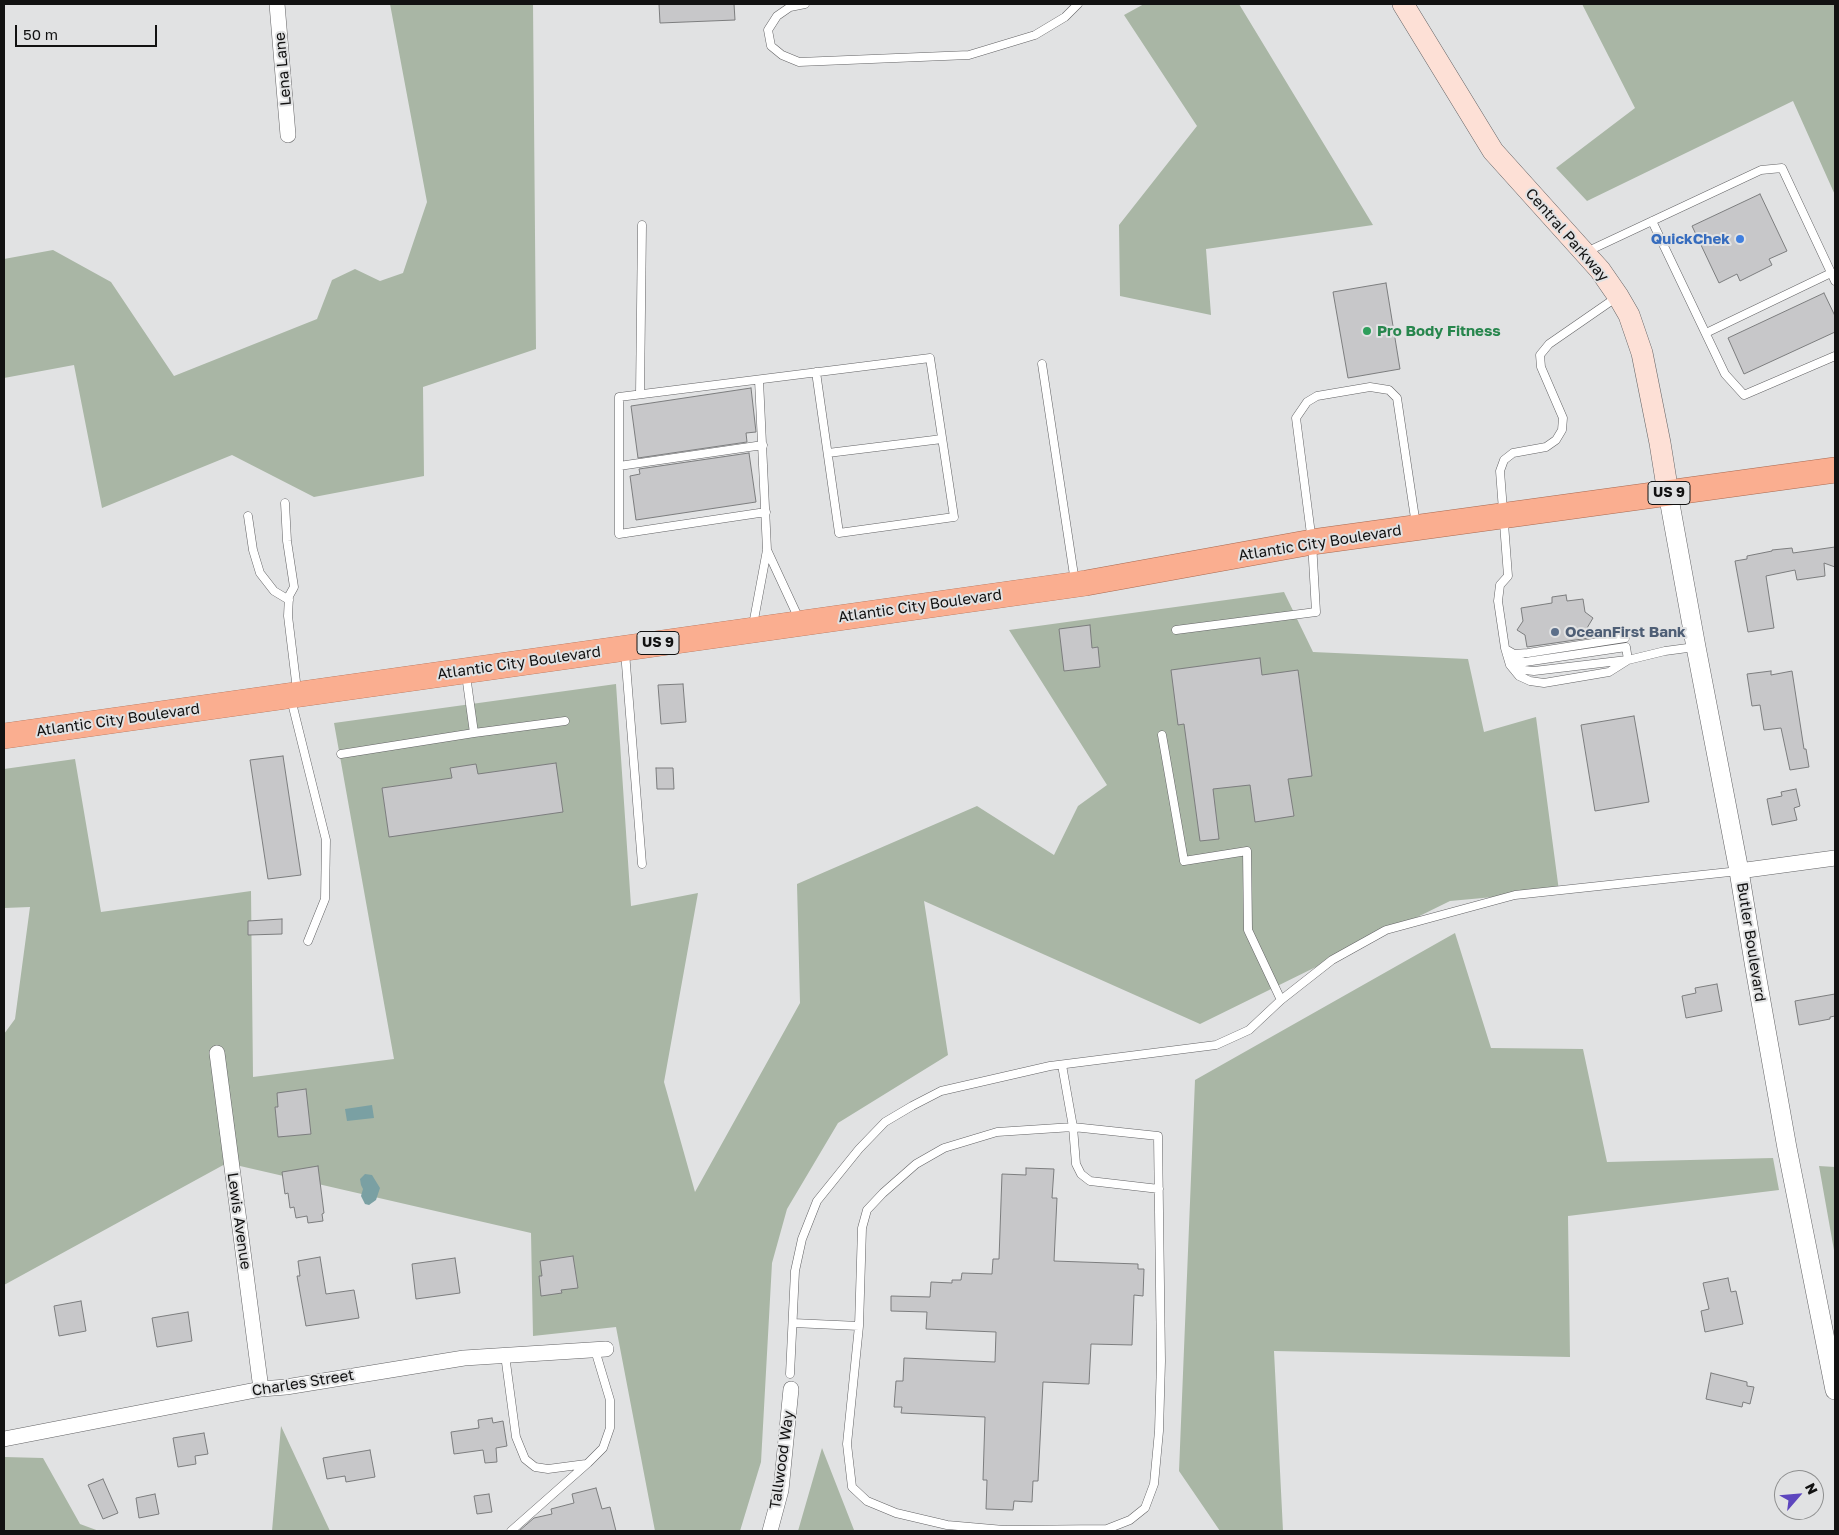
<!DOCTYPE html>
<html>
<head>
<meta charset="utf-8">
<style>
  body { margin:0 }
  #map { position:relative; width:1839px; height:1535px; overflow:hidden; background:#e1e2e3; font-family:"Golos Text",sans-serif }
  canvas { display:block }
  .frame { position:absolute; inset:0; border:5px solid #121212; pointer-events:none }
  .north { position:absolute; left:1774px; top:1470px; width:50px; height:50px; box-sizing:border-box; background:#e1e2e3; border:1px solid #8e8f8f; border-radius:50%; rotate:63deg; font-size:14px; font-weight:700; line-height:20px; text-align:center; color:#121212 }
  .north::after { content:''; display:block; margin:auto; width:18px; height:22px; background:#5d46be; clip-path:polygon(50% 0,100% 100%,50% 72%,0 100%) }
  .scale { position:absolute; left:15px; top:25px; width:142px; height:22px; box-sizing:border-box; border:2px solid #121212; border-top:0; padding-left:6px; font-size:15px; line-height:18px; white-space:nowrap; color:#121212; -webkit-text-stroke:4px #e1e2e3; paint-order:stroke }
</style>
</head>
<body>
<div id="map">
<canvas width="1839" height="1535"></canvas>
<div class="frame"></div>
<div class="north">N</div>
<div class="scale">50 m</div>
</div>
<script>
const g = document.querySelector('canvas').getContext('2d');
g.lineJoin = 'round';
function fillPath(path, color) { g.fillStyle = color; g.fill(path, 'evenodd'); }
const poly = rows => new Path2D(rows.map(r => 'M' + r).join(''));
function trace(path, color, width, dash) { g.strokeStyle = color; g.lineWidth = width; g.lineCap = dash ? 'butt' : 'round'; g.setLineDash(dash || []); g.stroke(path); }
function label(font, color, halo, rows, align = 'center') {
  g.font = font + ' "Golos Text",sans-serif'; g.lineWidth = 4; g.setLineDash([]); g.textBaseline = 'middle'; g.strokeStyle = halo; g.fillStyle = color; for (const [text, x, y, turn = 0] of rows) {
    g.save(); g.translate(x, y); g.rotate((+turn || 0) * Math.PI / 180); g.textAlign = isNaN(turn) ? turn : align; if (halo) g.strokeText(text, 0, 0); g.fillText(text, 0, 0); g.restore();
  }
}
const green = poly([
  [390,4,533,4,536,349,423,387,424,476,314,497,232,455,102,508,74,365,4,378,4,259,53,250,111,282,174,376,317,319,332,280,355,269,380,281,403,273,427,202],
  [1144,4,1239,4,1373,225,1206,249,1211,315,1120,296,1119,225,1197,126,1124,15],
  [1582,4,1835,4,1835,195,1793,101,1587,201,1556,168,1635,108],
  [1284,592,1313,652,1468,659,1484,732,1536,717,1559,891,1450,901,1200,1024,924,901,948,1055,838,1123,787,1209,772,1263,761,1462,740,1531,655,1531,616,1327,533,1336,531,1233,227,1163,4,1285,4,1034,15,1019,30,907,4,908,4,769,75,759,101,912,251,891,253,1077,394,1059,334,723,616,684,631,906,698,893,664,1082,695,1192,800,1003,797,884,977,806,1054,855,1078,806,1107,785,1009,630],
  [1455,933,1491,1048,1583,1049,1607,1162,1773,1158,1779,1190,1568,1216,1570,1357,1274,1351,1283,1531,1220,1531,1179,1471,1195,1080],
  [1819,1166,1835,1167,1835,1256],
  [281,1426,330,1531,272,1531],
  [822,1448,854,1530,857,1531,798,1531],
  [4,1457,43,1458,80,1524,99,1531,4,1531]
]);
const water = poly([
  [372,1105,374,1118,347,1121,345,1109],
  [365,1174,372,1175,380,1188,376,1200,369,1205,365,1204,361,1196,363,1189,361,1185,360,1179]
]);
const building = poly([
  [659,4,734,4,735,20,660,23,659,4],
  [1760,194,1787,251,1769,259,1772,265,1740,281,1737,274,1719,283,1692,226,1760,194],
  [1386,283,1400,369,1348,378,1333,292,1386,283],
  [1824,293,1835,316,1835,332,1744,374,1728,338,1824,293],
  [751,388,756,432,746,433,747,442,638,458,631,406,751,388],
  [749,453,756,502,636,520,630,476,640,474,639,469,749,453],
  [1835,547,1835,567,1824,563,1825,576,1797,580,1795,570,1766,576,1774,628,1748,632,1735,561,1747,559,1747,556,1772,551,1772,550,1792,548,1793,553,1835,547],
  [1566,595,1567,601,1583,599,1585,612,1593,618,1587,628,1589,638,1527,647,1525,635,1517,630,1523,621,1521,608,1552,603,1552,597,1566,595],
  [1090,625,1092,648,1098,647,1100,667,1064,671,1059,629,1090,625],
  [1260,658,1262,675,1298,670,1312,776,1288,779,1294,816,1255,822,1250,785,1213,789,1219,839,1200,841,1184,724,1178,725,1171,670,1260,658],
  [1771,671,1771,675,1792,671,1804,749,1806,749,1809,767,1790,770,1781,728,1764,730,1760,705,1752,706,1747,674,1771,671],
  [683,684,686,722,661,724,658,685,683,684],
  [1634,716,1649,802,1595,811,1581,725,1634,716],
  [283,756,301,875,268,879,250,760,283,756],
  [556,763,563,812,389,837,382,788,452,778,450,768,476,764,478,774,556,763],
  [656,768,673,768,674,789,657,789,656,768],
  [1796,789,1800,806,1794,808,1797,820,1772,825,1767,799,1782,796,1781,792,1796,789],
  [282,919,282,934,248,935,248,921,282,919],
  [1717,984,1722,1011,1686,1018,1682,996,1696,993,1695,988,1717,984],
  [1835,994,1835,1016,1830,1017,1830,1019,1799,1025,1795,1001,1835,994],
  [306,1089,311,1134,278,1137,275,1107,278,1107,277,1093,306,1089],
  [318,1166,324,1213,322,1214,323,1221,308,1223,307,1216,296,1218,294,1207,290,1208,288,1193,285,1194,282,1172,318,1166],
  [1026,1168,1054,1169,1052,1198,1057,1198,1054,1261,1138,1264,1138,1269,1144,1269,1143,1296,1134,1295,1132,1345,1091,1344,1089,1384,1043,1382,1038,1481,1033,1481,1032,1502,1014,1501,1013,1510,986,1509,987,1480,983,1480,985,1417,901,1413,902,1407,894,1407,896,1381,903,1381,904,1358,995,1362,996,1332,926,1329,927,1312,891,1311,891,1296,930,1297,931,1282,952,1283,952,1280,961,1280,962,1273,992,1274,993,1259,999,1259,1002,1174,1026,1175,1026,1168],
  [573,1256,578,1288,561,1290,562,1293,541,1296,539,1276,542,1276,540,1261,573,1256],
  [320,1257,326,1294,354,1290,359,1318,306,1326,297,1276,300,1276,298,1261,320,1257],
  [455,1258,460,1293,416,1299,412,1264,455,1258],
  [1728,1278,1731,1292,1736,1291,1743,1324,1705,1332,1701,1311,1709,1309,1703,1283,1728,1278],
  [81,1301,86,1331,59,1336,54,1306,81,1301],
  [188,1312,192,1341,157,1347,152,1318,188,1312],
  [1711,1373,1747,1382,1747,1386,1754,1387,1750,1404,1743,1402,1742,1407,1706,1399,1711,1373],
  [492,1418,493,1423,503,1421,507,1446,496,1448,497,1462,485,1463,483,1450,454,1454,451,1432,479,1428,478,1420,492,1418],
  [204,1433,208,1454,195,1456,196,1464,178,1467,173,1438,204,1433],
  [370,1450,375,1477,346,1482,345,1476,327,1479,323,1458,370,1450],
  [103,1479,118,1513,103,1519,88,1485,103,1479],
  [596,1488,602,1509,610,1507,616,1531,519,1531,534,1518,552,1514,551,1509,574,1503,572,1494,596,1488],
  [155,1494,159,1514,139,1518,136,1498,155,1494],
  [489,1494,492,1512,477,1514,474,1496,489,1494]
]);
const service = poly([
  [805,4,790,7,777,16,768,30,771,46,782,55,799,62,969,55,1035,35,1065,17,1078,4],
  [1652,221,1725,374,1744,395,1835,356],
  [1586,252,1761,170,1782,168,1835,281],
  [1617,297,1549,344,1540,355,1541,367,1563,418,1562,430,1556,440,1546,447,1513,453,1504,460,1500,471,1508,576,1500,585,1498,601,1505,648,1510,665,1519,676,1530,681,1544,683,1609,672,1628,660],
  [1706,333,1831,273],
  [1042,364,1075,582],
  [640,394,642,225],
  [828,453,942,439],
  [619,466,763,445],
  [285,503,287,541,294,587,289,596,288,616,297,690],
  [766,512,619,534,619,397,930,358,954,517,839,533,816,372],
  [248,516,253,550,260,573,274,591,289,600],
  [767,550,799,619],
  [753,625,767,550,759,380],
  [1176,630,1316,612,1312,542,1296,418,1307,402,1317,396,1370,387,1389,390,1397,398,1416,525],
  [1507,650,1514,654,1528,653,1625,638],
  [625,652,642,864],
  [1508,652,1514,659,1525,662,1626,647,1628,660,1665,651,1695,647],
  [1511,659,1524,670,1534,671,1627,660],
  [466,675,474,733,565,721],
  [291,699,326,840,325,899,308,941],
  [1162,735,1184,861,1247,851,1248,930,1281,1000],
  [341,754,474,733],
  [793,1323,859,1326,862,1228,867,1210,883,1193,916,1164,944,1148,997,1132,1073,1127,1062,1065],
  [859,1326,847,1444,852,1487,867,1501,896,1513,947,1525,1004,1530,1107,1529,1130,1520,1145,1508,1154,1484,1159,1431,1161,1361,1158,1136,1073,1127,1076,1164,1081,1174,1090,1181,1159,1189],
  [505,1355,516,1437,525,1459,535,1467,548,1469,586,1464],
  [790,1374,795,1271,802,1239,817,1201,859,1149,885,1122,912,1106,941,1091,1050,1066,1216,1045,1249,1030,1281,1000,1332,960,1386,930,1515,895,1739,871],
  [511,1531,588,1463,603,1448,610,1428,610,1400,595,1350]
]);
const minor = poly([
  [277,4,288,135],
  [1739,871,1835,858],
  [217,1053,261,1389],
  [4,1439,261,1389,286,1387,464,1358,606,1349],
  [770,1531,781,1490,791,1389]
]);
const tertiary = poly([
  [1668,493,1696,647,1739,871,1755,968,1787,1148,1835,1390]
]);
const secondary = poly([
  [1403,4,1493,151,1600,270,1618,296,1629,315,1642,353,1660,443,1668,493]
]);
const trunk = poly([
  [4,736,1086,583,1312,542,1835,470]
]);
const markers = [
  [1740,239,5,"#3f7fe0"],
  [1367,331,5,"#2e9e5b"],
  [1555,632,5,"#5c6f8a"]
];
const shields = [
  [1669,493,42],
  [658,643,42]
];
const shieldNames = [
  ["US 9",1669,493],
  ["US 9",658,643]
];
const streetNames = [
  ["Lena Lane",283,69,-95],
  ["Central Parkway",1567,235,49],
  ["Atlantic City Boulevard",1320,543,-9],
  ["Atlantic City Boulevard",920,606,-8],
  ["Atlantic City Boulevard",519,663,-8],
  ["Atlantic City Boulevard",118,720,-8],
  ["Butler Boulevard",1751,942,81],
  ["Lewis Avenue",239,1221,82],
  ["Charles Street",303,1383,-9],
  ["Tallwood Way",782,1460,-82]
];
const shopNames = [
  ["QuickChek",1730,239]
];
const leisureNames = [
  ["Pro Body Fitness",1377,331]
];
const serviceNames = [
  ["OceanFirst Bank",1565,632]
];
fillPath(green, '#a9b6a5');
fillPath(water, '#7aa0a3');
fillPath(building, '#c7c7c9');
trace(building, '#7c7d7e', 1);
trace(service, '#636365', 9);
trace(minor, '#636365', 16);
trace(tertiary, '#636365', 20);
trace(secondary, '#636365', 22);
trace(trunk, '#a86a52', 26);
trace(service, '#fff', 8);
trace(minor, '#fff', 15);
trace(tertiary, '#fff', 19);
trace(secondary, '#fde0d6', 21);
trace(trunk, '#faae90', 25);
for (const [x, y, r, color] of markers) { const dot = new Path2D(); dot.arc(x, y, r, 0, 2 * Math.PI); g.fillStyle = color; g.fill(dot); trace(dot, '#e1e2e3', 2); }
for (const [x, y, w] of shields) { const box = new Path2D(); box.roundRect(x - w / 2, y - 11.5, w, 23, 4); g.fillStyle = '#e1e2e3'; g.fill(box); trace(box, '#121212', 1); }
label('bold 14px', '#121212', null, shieldNames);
label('15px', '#121212', '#e1e2e3', streetNames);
label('bold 15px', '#366cbe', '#e1e2e3', shopNames, 'right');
label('bold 15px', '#27864d', '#e1e2e3', leisureNames, 'left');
label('bold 15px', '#4e5e75', '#e1e2e3', serviceNames, 'left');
</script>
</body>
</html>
